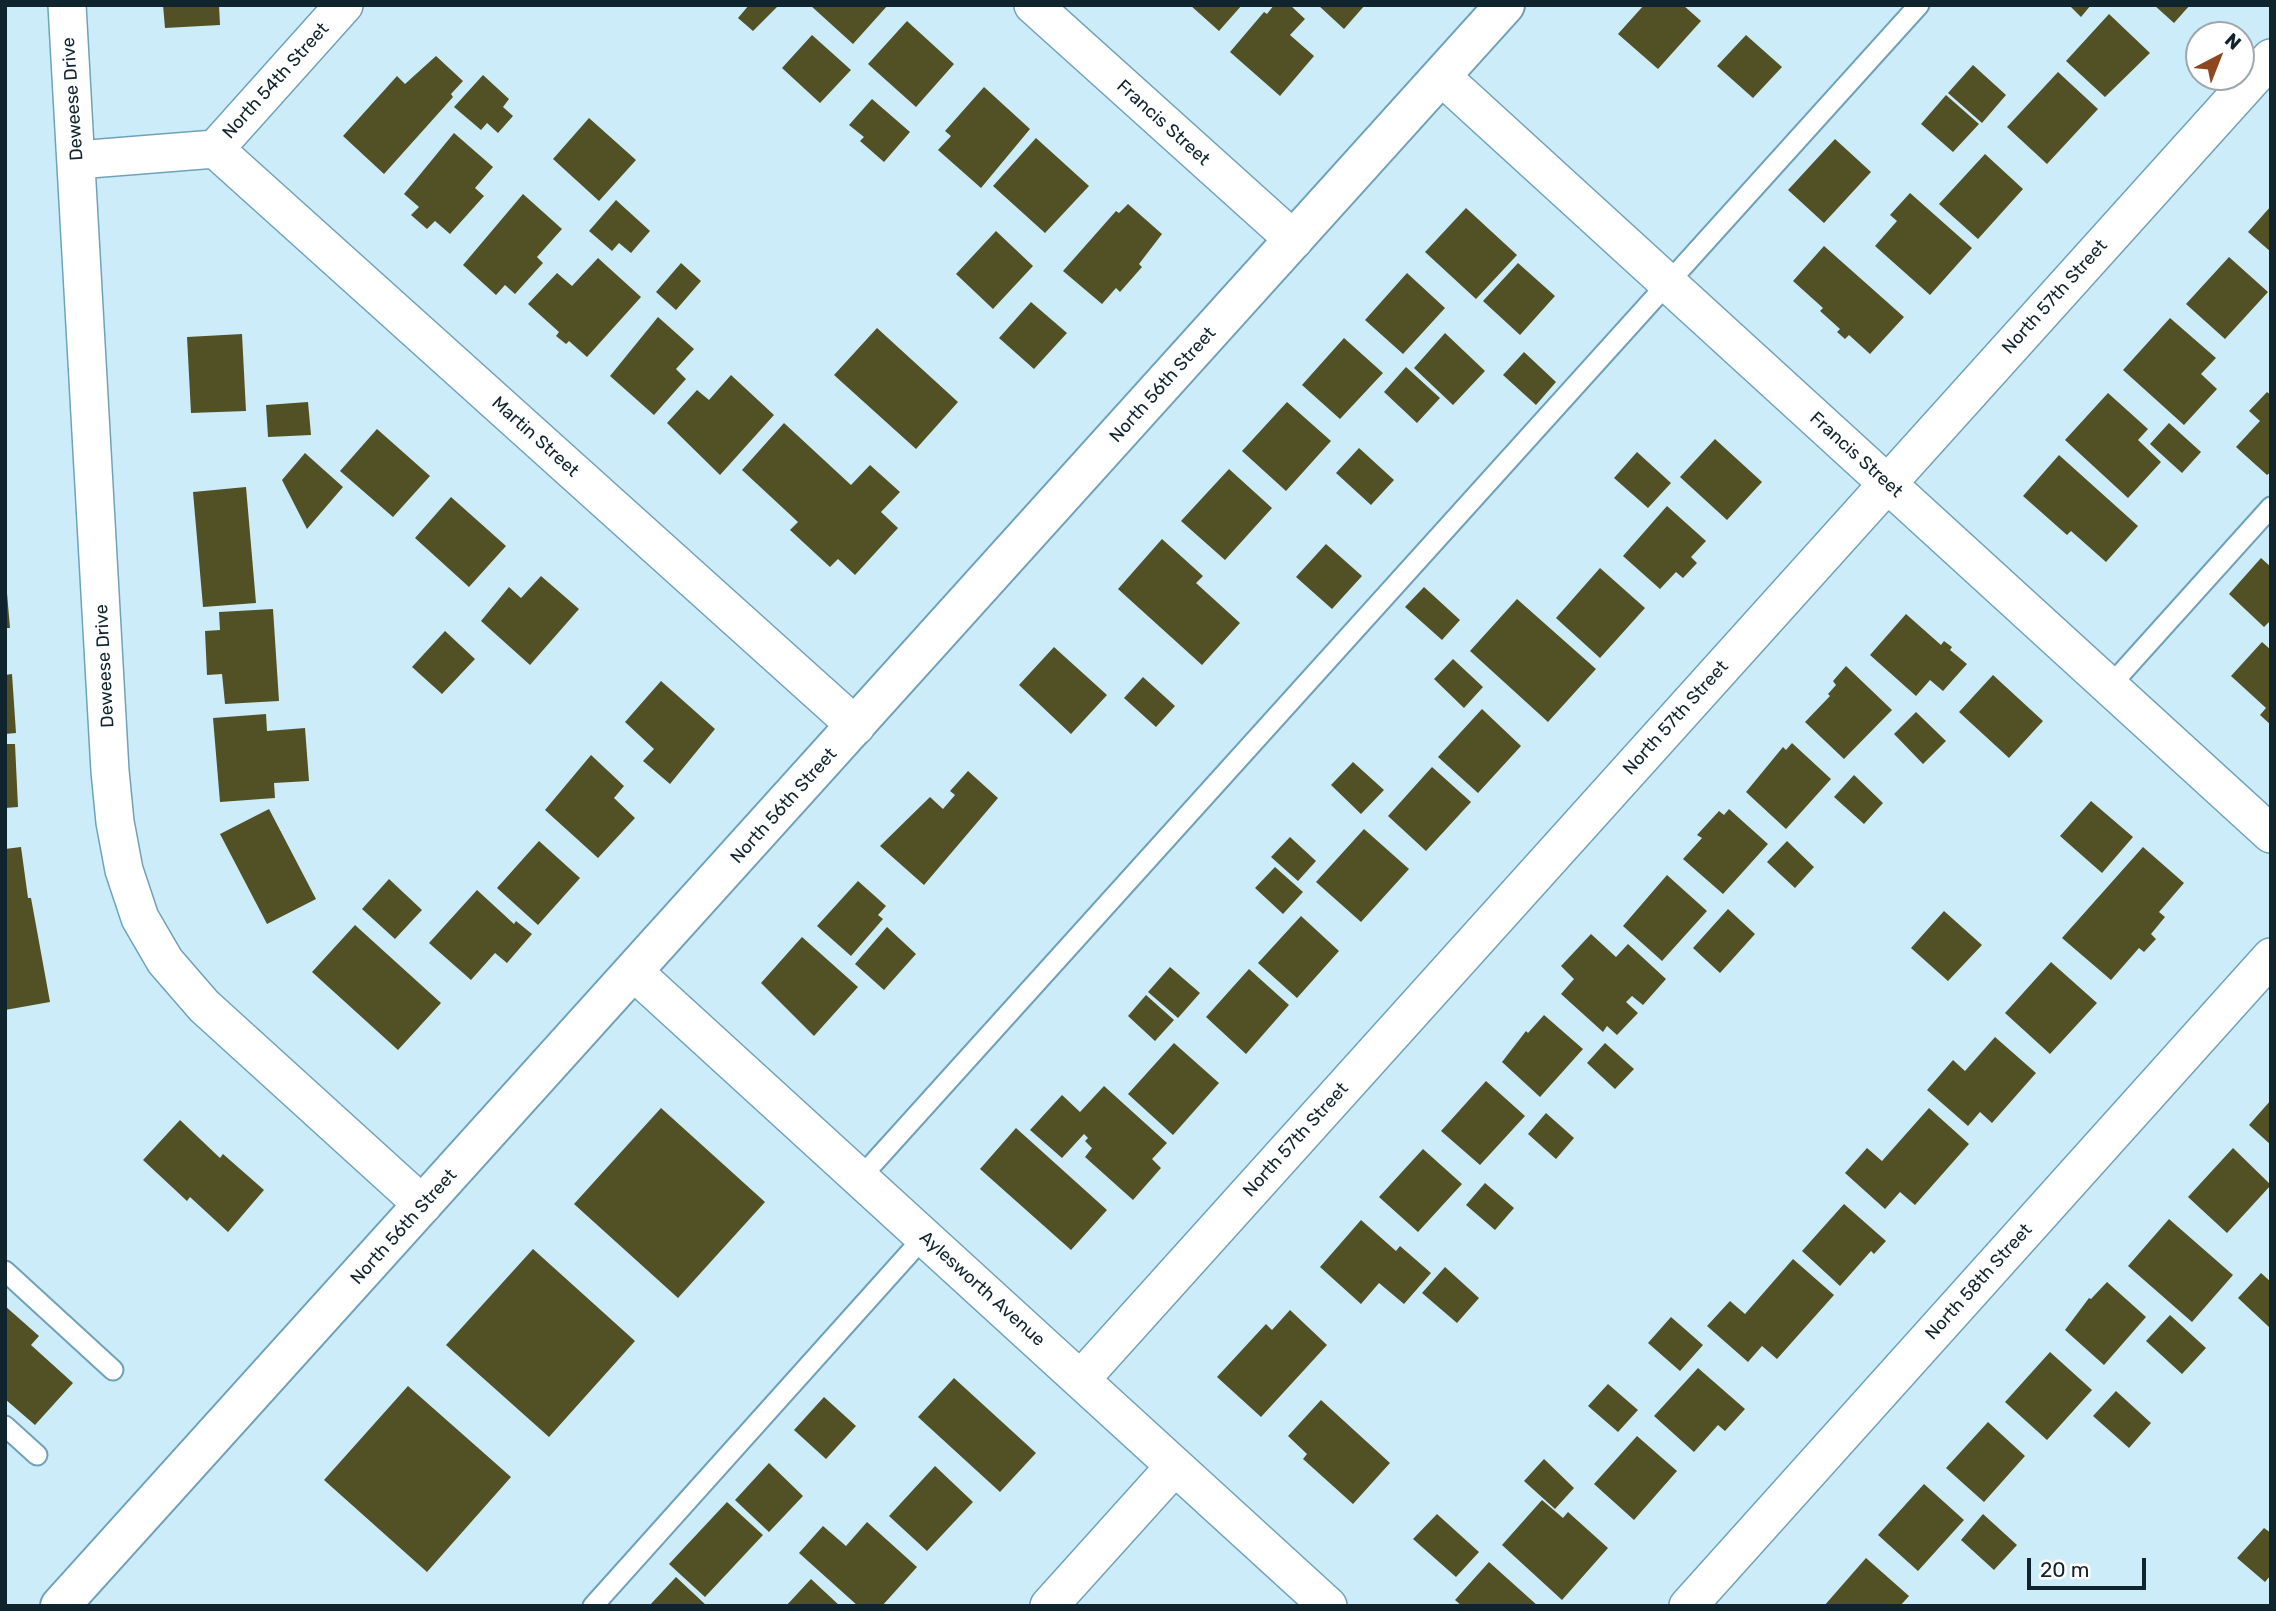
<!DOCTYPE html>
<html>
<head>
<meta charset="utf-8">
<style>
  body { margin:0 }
  #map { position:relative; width:2276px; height:1611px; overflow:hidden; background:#cdecfa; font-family:Rubik,sans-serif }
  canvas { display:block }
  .frame { position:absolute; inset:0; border:7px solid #0f242d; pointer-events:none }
  .north { position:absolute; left:2185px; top:21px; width:70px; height:70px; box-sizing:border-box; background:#fff; border:2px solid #9fa7ab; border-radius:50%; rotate:42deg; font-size:19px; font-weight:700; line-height:28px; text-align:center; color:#0f242d }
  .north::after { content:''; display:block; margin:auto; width:24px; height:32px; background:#8d4820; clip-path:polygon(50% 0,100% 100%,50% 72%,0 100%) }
  .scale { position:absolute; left:2027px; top:1558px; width:119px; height:32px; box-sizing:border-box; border:4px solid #0f242d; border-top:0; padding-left:9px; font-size:21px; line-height:24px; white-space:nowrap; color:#0f242d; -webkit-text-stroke:5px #fff; paint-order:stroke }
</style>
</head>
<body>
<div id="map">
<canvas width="2276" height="1611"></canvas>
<div class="frame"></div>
<div class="north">N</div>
<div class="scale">20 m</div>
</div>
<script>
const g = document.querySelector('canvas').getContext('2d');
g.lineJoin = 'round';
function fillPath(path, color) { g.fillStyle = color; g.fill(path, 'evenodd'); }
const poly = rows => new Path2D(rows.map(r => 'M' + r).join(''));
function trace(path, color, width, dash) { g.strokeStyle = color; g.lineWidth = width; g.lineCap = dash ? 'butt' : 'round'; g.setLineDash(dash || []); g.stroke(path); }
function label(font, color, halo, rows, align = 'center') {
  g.font = font + ' Rubik,sans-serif'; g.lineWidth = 7; g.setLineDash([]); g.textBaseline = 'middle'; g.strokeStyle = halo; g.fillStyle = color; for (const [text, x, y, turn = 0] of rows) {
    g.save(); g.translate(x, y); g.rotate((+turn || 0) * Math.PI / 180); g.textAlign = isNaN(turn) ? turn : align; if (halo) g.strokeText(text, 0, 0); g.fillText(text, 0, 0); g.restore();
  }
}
const building = poly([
  [163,5,219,5,220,25,165,28],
  [749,5,779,5,753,31,738,18],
  [810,5,888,5,853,44],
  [1190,5,1242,5,1219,31],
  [1274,5,1290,5,1305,19,1290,35,1314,56,1280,96,1230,52,1264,12,1267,14],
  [1318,5,1365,5,1344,29],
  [1644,5,1683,5,1701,21,1658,69,1618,34],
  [2069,5,2091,5,2081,17],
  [2154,5,2190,5,2174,23],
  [2109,14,2150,53,2105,97,2066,61],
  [907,21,954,64,916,107,868,64],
  [812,35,851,70,820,103,782,68],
  [1746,35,1782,67,1753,98,1717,66],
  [436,56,463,81,451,94,453,97,384,174,343,136,397,76,405,84],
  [1973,65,2006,95,1982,123,1948,93],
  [2058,72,2098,109,2047,164,2007,127],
  [483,75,509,99,503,107,513,116,498,133,487,123,481,130,454,107],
  [984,87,1030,129,981,188,938,150,951,136,945,131],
  [1946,95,1979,124,1953,152,1921,124],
  [872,99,910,132,884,162,860,141,864,137,849,125],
  [589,118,636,160,599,201,553,159],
  [454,133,493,167,475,188,484,196,450,234,435,221,427,229,411,215,419,207,404,194],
  [1036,138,1089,186,1045,233,993,186],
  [1835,139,1871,172,1824,223,1788,190],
  [1985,154,2023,189,1978,239,1939,204],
  [1910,193,1972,248,1930,295,1875,246,1897,221,1890,215],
  [523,194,562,229,537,257,543,263,515,294,505,285,496,295,463,265],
  [616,200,650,231,631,253,619,243,612,251,589,231],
  [1128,204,1162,234,1139,264,1142,267,1120,292,1116,288,1102,304,1063,271,1116,211,1119,213],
  [2271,206,2271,252,2248,232],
  [1466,208,1517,255,1476,299,1425,252],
  [996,231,1033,266,993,309,956,274],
  [1824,246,1904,317,1870,354,1849,335,1845,339,1837,332,1840,329,1820,311,1823,308,1793,281],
  [2229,257,2268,292,2225,339,2186,304],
  [598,258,641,297,587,357,569,341,566,344,556,336,559,332,528,304,557,273,572,286],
  [681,263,701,281,676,310,656,292],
  [1518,263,1555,296,1520,335,1483,301],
  [1407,273,1445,308,1403,354,1365,320],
  [1031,302,1067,333,1034,369,999,338],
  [658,317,694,349,676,369,686,379,654,415,610,376],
  [2170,318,2216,358,2201,374,2217,389,2184,425,2123,370],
  [877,328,958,402,916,449,834,375],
  [1445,333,1485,371,1453,405,1414,368],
  [242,334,246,411,191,413,187,337],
  [1344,338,1383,373,1340,419,1302,385],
  [1524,352,1556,382,1536,405,1503,375],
  [1406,367,1440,398,1417,423,1384,392],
  [731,375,774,415,720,475,667,423,697,390,709,400],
  [2267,392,2271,395,2271,472,2267,475,2236,447,2260,421,2249,411],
  [2108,393,2148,429,2138,440,2161,462,2128,498,2065,440],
  [308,402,311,435,268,437,266,405],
  [1287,402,1331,441,1286,491,1242,451],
  [784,423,851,485,870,465,900,492,881,512,898,528,855,575,838,559,830,567,790,530,798,522,742,470],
  [2169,423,2201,452,2182,473,2150,444],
  [377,429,430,476,393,517,340,471],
  [1715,439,1762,482,1727,520,1680,477],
  [1359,448,1394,480,1371,505,1336,473],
  [1637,452,1671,483,1648,508,1614,478],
  [305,453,343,487,307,529,282,480],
  [2059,455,2138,526,2106,562,2071,531,2067,535,2023,496],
  [1229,469,1272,508,1225,560,1181,521],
  [246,487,256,603,203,607,193,492],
  [451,497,506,546,469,587,415,538],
  [1667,506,1706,541,1691,557,1697,563,1683,578,1676,572,1660,589,1623,556],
  [1162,539,1203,576,1196,583,1240,623,1202,665,1118,589],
  [1326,544,1362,576,1332,609,1296,577],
  [2261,558,2271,567,2271,620,2264,627,2229,594],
  [1600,568,1645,608,1600,658,1556,618],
  [5,570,10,628,5,628],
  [541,576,579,609,530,665,481,621,509,587,521,598],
  [1424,587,1460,620,1442,640,1405,607],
  [1517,599,1596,669,1548,722,1470,651],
  [273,609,279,701,225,704,222,674,207,675,205,631,220,630,219,612],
  [1906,614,1941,645,1944,641,1952,647,1950,650,1967,664,1943,691,1930,680,1916,696,1870,655],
  [445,631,475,659,442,694,412,667],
  [2262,642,2271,650,2271,725,2260,715,2266,708,2231,676],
  [1054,647,1107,695,1071,734,1019,685],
  [1453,659,1483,687,1464,708,1434,679],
  [1846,666,1892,710,1844,759,1805,722,1830,696,1828,694,1836,685,1833,681],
  [12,674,16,733,5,734,5,675],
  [1993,675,2043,721,2009,758,1959,712],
  [1143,677,1175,706,1156,727,1124,698],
  [661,681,715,729,670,784,643,761,654,749,625,722],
  [1482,709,1521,746,1478,793,1438,757],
  [1916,712,1946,741,1923,764,1894,734],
  [266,714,267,731,305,728,309,781,274,783,275,798,220,802,213,718],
  [1792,743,1831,779,1786,829,1746,792,1783,747,1786,750],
  [5,744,15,744,18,807,5,808],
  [591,755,624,786,614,798,635,818,598,858,545,810],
  [1353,762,1384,790,1361,814,1331,785],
  [1432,767,1471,802,1426,851,1388,816],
  [968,771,998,798,924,885,880,846,930,797,943,809,955,795,950,791],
  [1854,775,1883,803,1864,824,1834,797],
  [2091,801,2133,837,2102,873,2060,836],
  [269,809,316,899,267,924,220,834],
  [1729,809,1768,844,1723,894,1683,859,1702,838,1697,835,1719,811,1724,815],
  [1364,829,1409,869,1361,922,1316,882],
  [1290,837,1316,861,1298,881,1271,857],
  [539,841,580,878,538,925,497,888],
  [1787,841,1814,867,1795,888,1767,862],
  [21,847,28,898,31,898,50,1002,5,1010,5,849],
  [2143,847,2184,883,2159,912,2165,917,2151,934,2156,939,2144,952,2139,948,2111,980,2062,938],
  [1275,867,1303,892,1283,914,1255,888],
  [1667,875,1707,911,1662,961,1623,926],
  [389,879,422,910,395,939,362,909],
  [858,881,886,906,878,915,883,919,851,956,817,926],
  [477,890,514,924,516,921,532,934,507,963,495,953,471,980,429,943],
  [1728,909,1755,934,1720,973,1693,948],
  [1944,911,1982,945,1948,981,1911,948],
  [1301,916,1339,951,1297,998,1258,963],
  [355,925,441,1003,398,1050,312,972],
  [887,927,916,954,884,990,855,964],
  [1591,934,1616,957,1628,944,1666,979,1643,1005,1632,996,1626,1002,1638,1013,1617,1035,1607,1026,1603,1032,1561,994,1574,979,1561,966],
  [802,937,858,987,814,1036,761,983],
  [2051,962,2097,1003,2050,1054,2005,1013],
  [1170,967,1200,993,1178,1018,1148,992],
  [1249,969,1289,1005,1246,1054,1206,1017],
  [1146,995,1174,1020,1155,1041,1128,1016],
  [1544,1015,1583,1049,1540,1097,1502,1062,1526,1031,1528,1033],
  [1995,1037,2036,1073,1992,1123,1980,1112,1968,1126,1927,1090,1953,1060,1965,1071],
  [1174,1043,1219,1083,1173,1135,1128,1094],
  [1605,1043,1634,1069,1615,1089,1587,1063],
  [1486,1081,1525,1116,1480,1165,1441,1131],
  [1104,1086,1167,1143,1152,1159,1161,1168,1133,1200,1085,1157,1092,1148,1085,1141,1088,1138,1084,1134,1062,1158,1030,1130,1062,1095,1080,1112],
  [2271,1100,2271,1145,2249,1125],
  [661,1108,765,1202,678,1298,574,1204],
  [1929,1108,1969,1144,1915,1205,1900,1192,1885,1209,1845,1173,1867,1148,1882,1161],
  [1546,1113,1574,1138,1556,1159,1528,1134],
  [180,1120,220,1158,223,1154,264,1190,228,1232,190,1197,187,1201,143,1160],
  [1016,1128,1107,1210,1071,1250,980,1169],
  [2233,1148,2271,1185,2227,1233,2188,1197],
  [1423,1149,1462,1184,1418,1232,1379,1197],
  [1485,1183,1514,1208,1495,1230,1466,1205],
  [1844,1204,1886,1241,1874,1254,1871,1251,1840,1286,1802,1251],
  [2169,1219,2233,1275,2192,1322,2128,1266],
  [1361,1220,1396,1251,1400,1246,1431,1273,1404,1304,1379,1283,1361,1304,1320,1267],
  [533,1249,635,1341,549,1437,446,1345],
  [1793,1259,1834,1295,1777,1359,1762,1346,1748,1362,1707,1326,1730,1301,1745,1314],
  [1445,1267,1479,1298,1457,1323,1422,1293],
  [2261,1273,2271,1282,2269,1327,2238,1298],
  [2107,1282,2146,1317,2104,1365,2065,1330,2089,1298,2091,1299],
  [5,1306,39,1336,31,1345,73,1383,35,1425,5,1399],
  [1290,1310,1327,1345,1261,1417,1217,1377,1266,1324,1272,1330],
  [2170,1315,2206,1348,2182,1374,2146,1341],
  [1671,1317,1703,1345,1680,1371,1648,1343],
  [2050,1352,2092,1390,2047,1440,2005,1402],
  [1698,1368,1745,1409,1725,1431,1718,1425,1694,1452,1654,1416],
  [954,1378,1036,1453,1000,1492,918,1417],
  [1608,1384,1638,1410,1618,1432,1588,1406],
  [408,1386,511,1477,427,1572,324,1480],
  [2116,1391,2151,1423,2129,1448,2093,1416],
  [824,1397,856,1426,826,1459,794,1430],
  [1321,1400,1390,1463,1353,1504,1303,1459,1307,1454,1288,1436],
  [1988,1422,2025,1456,1984,1502,1946,1468],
  [1637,1436,1677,1471,1634,1520,1594,1484],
  [1544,1459,1574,1488,1555,1509,1524,1481],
  [769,1463,803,1496,769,1532,735,1500],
  [935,1466,973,1502,927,1551,889,1516],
  [1924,1484,1964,1520,1918,1571,1878,1535],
  [1542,1500,1563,1518,1568,1512,1608,1548,1562,1600,1502,1545],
  [727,1502,763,1535,705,1597,669,1564],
  [1437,1514,1479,1552,1456,1577,1413,1539],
  [1983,1514,2017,1545,1994,1570,1961,1540],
  [867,1522,917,1567,882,1606,858,1606,799,1553,823,1526,846,1546],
  [2264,1528,2271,1533,2271,1575,2265,1582,2237,1558],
  [1866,1558,1909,1596,1900,1606,1824,1606],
  [1489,1562,1538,1606,1462,1606,1455,1600],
  [676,1577,707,1606,649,1606],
  [811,1579,840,1606,786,1606]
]);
const service = poly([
  [2109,687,2271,507],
  [860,1178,1919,5],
  [5,1271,113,1370],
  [5,1426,37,1455],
  [593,1606,924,1237]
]);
const minor = poly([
  [67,5,110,771,115,822,124,870,140,918,165,961,204,1006,423,1205],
  [1033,5,1294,240],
  [1441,76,2271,834],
  [215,149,856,726],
  [77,160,215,149,344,5],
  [634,972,1328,1606],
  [1081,1379,2271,58],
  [1049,1606,1175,1466],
  [1688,1606,2271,957]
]);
const secondary = poly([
  [60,1606,1505,5]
]);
const streetNames = [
  ["North 54th Street",276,81,-48],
  ["Deweese Drive",73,99,-94],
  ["Francis Street",1163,123,42],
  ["North 57th Street",2055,297,-48],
  ["North 56th Street",1163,385,-48],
  ["Martin Street",535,437,42],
  ["Francis Street",1856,455,42],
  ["Deweese Drive",105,666,-93],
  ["North 57th Street",1676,718,-48],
  ["North 56th Street",784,806,-48],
  ["North 57th Street",1296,1140,-48],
  ["North 56th Street",404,1227,-48],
  ["North 58th Street",1979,1282,-48],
  ["Aylesworth Avenue",982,1289,42]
];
fillPath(building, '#525125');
trace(service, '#6fa2b9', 23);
trace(minor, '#6fa2b9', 40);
trace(secondary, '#6fa2b9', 42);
trace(service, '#fff', 19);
trace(minor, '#fff', 37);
trace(secondary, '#fff', 38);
label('18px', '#0f242d', '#fff', streetNames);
</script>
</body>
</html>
